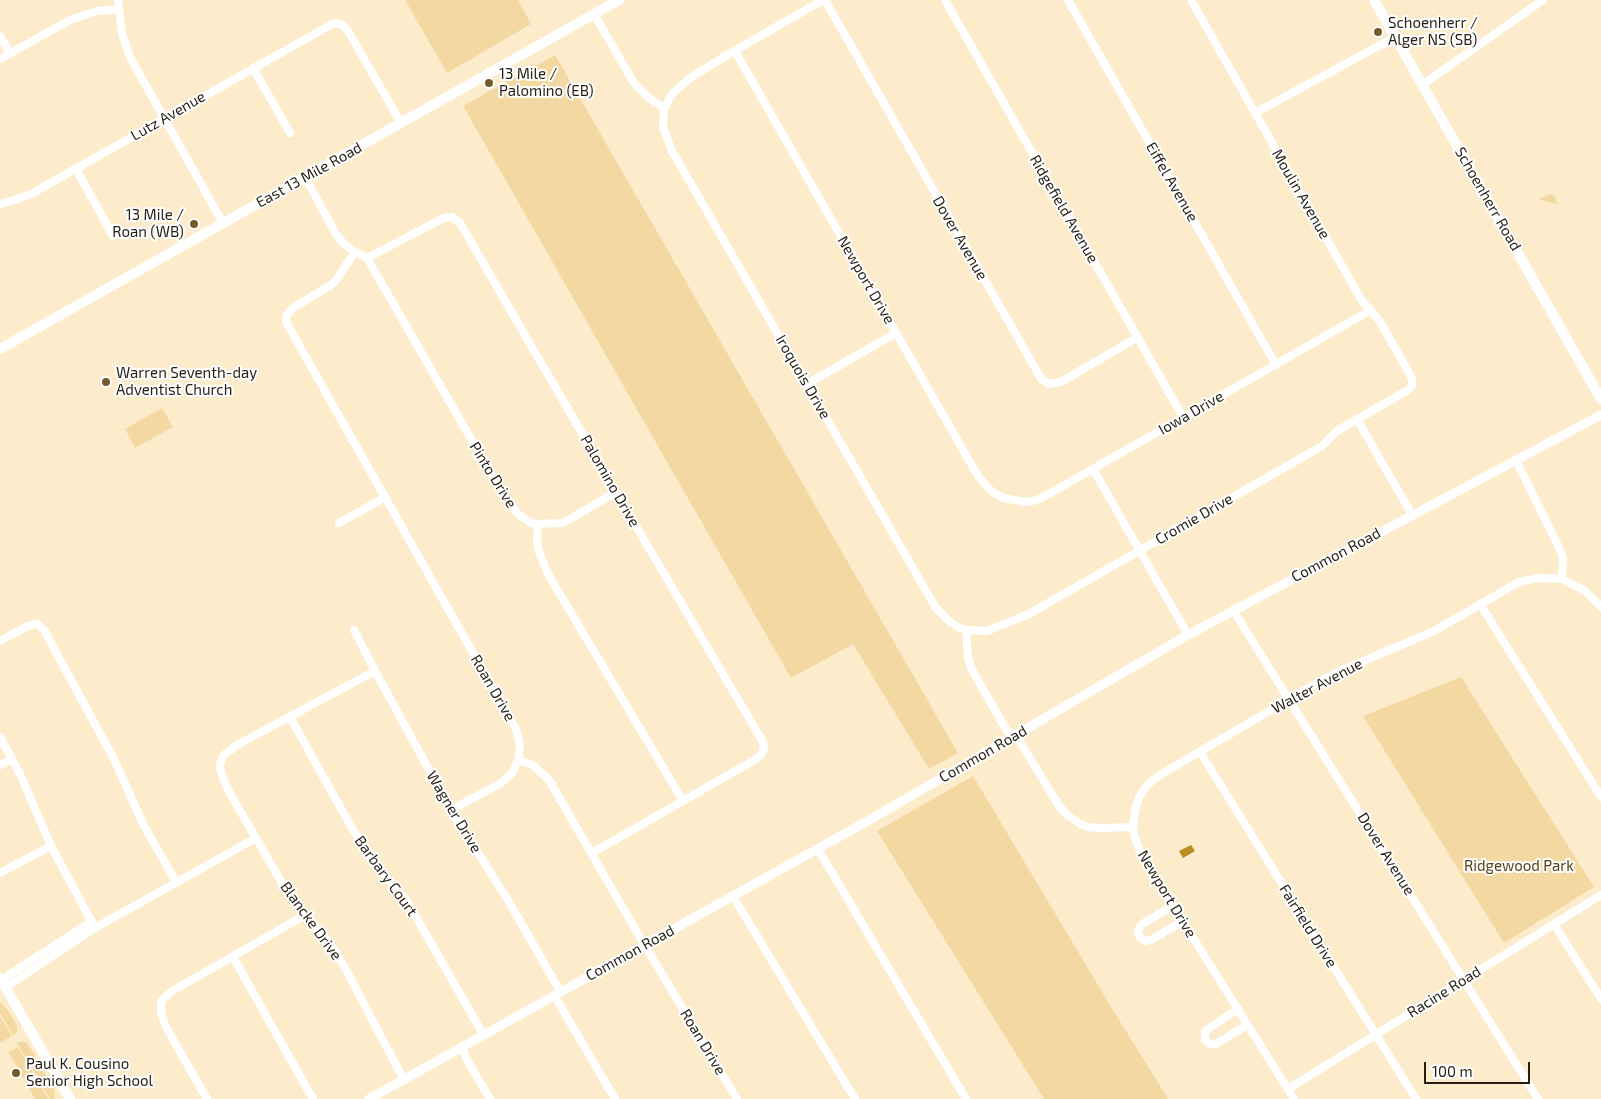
<!DOCTYPE html>
<html>
<head>
<meta charset="utf-8">
<style>
  body { margin:0 }
  #map { position:relative; width:1601px; height:1099px; overflow:hidden; background:#fceccc; font-family:"Exo 2",sans-serif }
  canvas { display:block }
  .scale { position:absolute; left:1424px; top:1062px; width:106px; height:22px; box-sizing:border-box; border:2px solid #251f13; border-top:0; padding-left:6px; font-size:15px; line-height:18px; white-space:nowrap; color:#251f13; -webkit-text-stroke:4px #fff; paint-order:stroke }
</style>
</head>
<body>
<div id="map">
<canvas width="1601" height="1099"></canvas>
<div class="scale">100 m</div>
</div>
<script>
const g = document.querySelector('canvas').getContext('2d');
g.lineJoin = 'round';
function fillPath(path, color) { g.fillStyle = color; g.fill(path, 'evenodd'); }
const poly = rows => new Path2D(rows.map(r => 'M' + r).join(''));
function trace(path, color, width, dash) { g.strokeStyle = color; g.lineWidth = width; g.lineCap = dash ? 'butt' : 'round'; g.setLineDash(dash || []); g.stroke(path); }
function label(font, color, halo, rows, align = 'center') {
  g.font = font + ' "Exo 2",sans-serif'; g.lineWidth = 4; g.setLineDash([]); g.textBaseline = 'middle'; g.strokeStyle = halo; g.fillStyle = color; for (const [text, x, y, turn = 0] of rows) {
    g.save(); g.translate(x, y); g.rotate((+turn || 0) * Math.PI / 180); g.textAlign = isNaN(turn) ? turn : align; if (halo) g.strokeText(text, 0, 0); g.fillText(text, 0, 0); g.restore();
  }
}
const green = poly([
  [405,0,518,0,531,24,447,73],
  [555,55,958,753,929,769,853,644,791,678,463,106],
  [1550,194,1555,197,1557,204,1540,200,1540,198],
  [162,408,173,427,135,448,125,429],
  [1461,677,1594,887,1504,943,1363,716],
  [973,776,1116,1015,1168,1099,1044,1099,877,831],
  [0,1003,8,1010,17,1026,17,1032,13,1036,0,1013],
  [0,1016,12,1036,0,1043],
  [23,1041,28,1044,55,1091,54,1099,50,1099,17,1043],
  [18,1047,48,1099,35,1099,8,1052]
]);
const water = poly([
  [1191,845,1195,851,1183,858,1179,851]
]);
const minor = poly([
  [118,0,122,34,131,59,223,223],
  [825,0,1042,380,1049,384,1061,382,1138,337],
  [945,0,1183,417],
  [1068,0,1276,365],
  [594,14,634,83,650,99,664,108,663,127,671,149,936,608,949,621,958,627,966,630,968,657,971,668,1007,731,1019,740,1059,806,1067,815,1082,825,1089,827,1098,828,1133,827],
  [0,36,10,53],
  [735,51,978,476,990,490,1003,498,1025,502,1037,500,1049,494,1371,310],
  [0,59,70,20,97,11,119,9],
  [253,68,290,133],
  [1422,85,1543,0],
  [664,108,673,93,690,78,729,54,823,0],
  [1255,113,1395,37],
  [76,169,113,236],
  [305,177,336,234,344,244,352,250,367,258,505,498,518,514,531,523,538,524,562,523,572,518,616,492],
  [0,204,15,200,31,194,334,23,343,25,348,31,401,123],
  [355,252,334,283,293,308,286,316,286,322,516,729,520,746,518,760,513,772,501,783,451,810],
  [367,258,444,218,452,217,460,223,616,492,763,742,764,748,761,755,756,759,592,853],
  [807,384,896,333],
  [1357,419,1412,515],
  [1516,460,1561,552,1563,559,1562,579],
  [1093,469,1188,635],
  [339,523,384,498],
  [538,524,537,541,539,552,548,574,683,801],
  [1480,604,1601,797],
  [1233,610,1538,1099],
  [354,630,375,671,451,810,509,902,560,991],
  [966,630,987,631,1029,614,1322,446,1337,431,1408,390,1412,386,1412,378,1379,320,1362,301,1191,0],
  [0,641,26,627,35,624,38,624,44,630,115,761,143,824,176,882],
  [375,671,237,745,224,755,221,761,220,767,223,779,228,790,289,895,330,943,345,968,404,1080],
  [290,717,353,830,378,867,407,901,483,1034],
  [0,737,20,774,51,846,95,928],
  [1200,752,1416,1099],
  [518,760,533,765,549,780,638,934,737,1099],
  [0,765,12,759],
  [818,849,966,1099],
  [0,873,51,846],
  [733,896,855,1099],
  [1173,905,1141,925,1138,930,1139,936,1145,941,1151,940,1183,921],
  [1554,924,1601,999],
  [233,957,313,1099],
  [1,980,92,921],
  [5,988,95,928,256,838],
  [554,995,615,1099],
  [1238,1009,1205,1031,1205,1040,1210,1044,1216,1044,1247,1025],
  [462,1046,466,1058,490,1099],
  [1288,1089,1601,895],
  [207,1099,166,1027,161,1013,161,1002,164,998,174,990,305,915],
  [1294,1099,1142,856,1135,838,1133,827,1135,811,1139,797,1148,784,1160,775,1324,679,1340,671,1434,631,1519,582,1538,578,1562,579,1585,591,1601,607]
]);
const tertiary = poly([
  [369,1099,871,819,1186,636,1601,415]
]);
const secondary = poly([
  [1374,0,1601,399],
  [0,349,619,0],
  [0,978,70,1099]
]);
const markers = [
  [1378,32,5,"#725a2a"],
  [489,83,5,"#725a2a"],
  [194,224,5,"#725a2a"],
  [106,382,5,"#725a2a"],
  [16,1073,5,"#725a2a"]
];
const poiNames = [
  ["Schoenherr /",1388,23],
  ["Alger NS (SB)",1388,40],
  ["13 Mile /",499,74],
  ["Palomino (EB)",499,91],
  ["13 Mile /",184,215,"right"],
  ["Roan (WB)",184,232,"right"],
  ["Warren Seventh-day",116,373],
  ["Adventist Church",116,390],
  ["Paul K. Cousino",26,1064],
  ["Senior High School",26,1081]
];
const streetNames = [
  ["Lutz Avenue",168,116,-30],
  ["East 13 Mile Road",309,175,-29],
  ["Eiffel Avenue",1172,182,60],
  ["Moulin Avenue",1301,194,60],
  ["Schoenherr Road",1488,199,60],
  ["Ridgefield Avenue",1064,209,60],
  ["Dover Avenue",960,238,60],
  ["Newport Drive",866,280,60],
  ["Iroquois Drive",803,377,60],
  ["Iowa Drive",1191,413,-30],
  ["Pinto Drive",493,475,58],
  ["Palomino Drive",610,481,60],
  ["Cromie Drive",1194,519,-30],
  ["Common Road",1336,555,-28],
  ["Walter Avenue",1317,686,-28],
  ["Roan Drive",493,688,60],
  ["Common Road",983,754,-30],
  ["Wagner Drive",454,812,59],
  ["Dover Avenue",1386,854,58],
  ["Barbary Court",386,876,54],
  ["Newport Drive",1167,894,59],
  ["Blancke Drive",311,921,54],
  ["Fairfield Drive",1308,926,58],
  ["Common Road",630,953,-29],
  ["Racine Road",1444,992,-32],
  ["Roan Drive",703,1042,59]
];
const parkNames = [
  ["Ridgewood Park",1519,866]
];
fillPath(green, '#f4d8a2');
fillPath(water, '#ba8c24');
trace(minor, '#fff', 8);
trace(tertiary, '#fff', 9);
trace(secondary, '#fff', 10);
for (const [x, y, r, color] of markers) { const dot = new Path2D(); dot.arc(x, y, r, 0, 2 * Math.PI); g.fillStyle = color; g.fill(dot); trace(dot, '#fff', 2); }
label('15px', '#251f13', '#fff', poiNames, 'left');
label('15px', '#251f13', '#fff', streetNames);
label('15px', '#544018', '#fff', parkNames);
</script>
</body>
</html>
